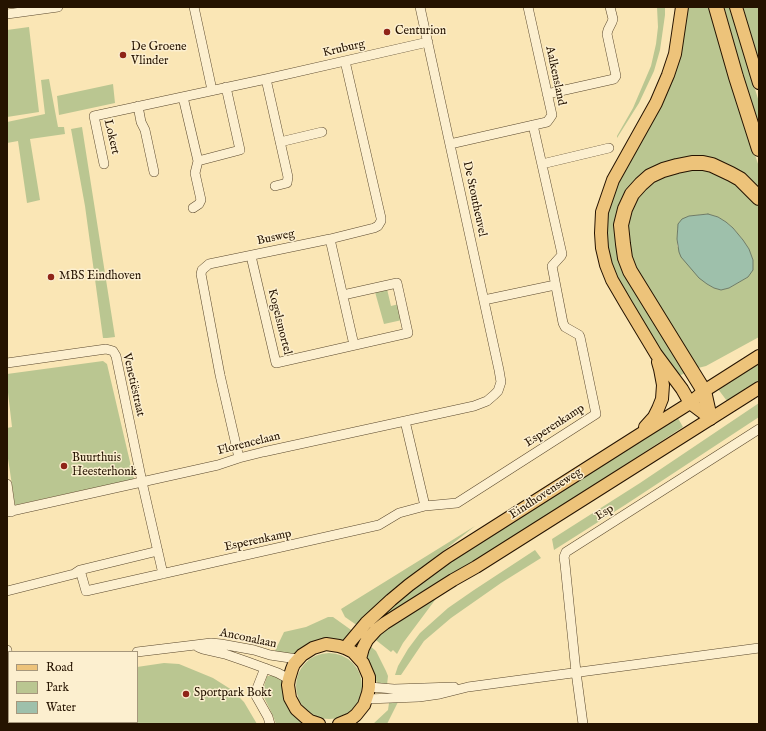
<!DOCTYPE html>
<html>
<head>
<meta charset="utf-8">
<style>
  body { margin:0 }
  #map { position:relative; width:766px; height:731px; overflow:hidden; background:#fae6b5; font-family:"IM FELL English",serif }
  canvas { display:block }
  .frame { position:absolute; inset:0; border:8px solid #251300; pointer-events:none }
  .legend { position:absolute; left:8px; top:651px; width:130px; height:72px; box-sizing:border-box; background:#fcefcf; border:1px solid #a6977c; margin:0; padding:5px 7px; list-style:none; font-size:12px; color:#251300 }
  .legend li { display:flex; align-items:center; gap:8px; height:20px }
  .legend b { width:20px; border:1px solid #a6977c }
</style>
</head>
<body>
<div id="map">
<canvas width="766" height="731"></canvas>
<div class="frame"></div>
<ul class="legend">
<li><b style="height:5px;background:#edc37a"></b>Road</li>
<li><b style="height:11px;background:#bac691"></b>Park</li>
<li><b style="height:11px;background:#9ec0ab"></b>Water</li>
</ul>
</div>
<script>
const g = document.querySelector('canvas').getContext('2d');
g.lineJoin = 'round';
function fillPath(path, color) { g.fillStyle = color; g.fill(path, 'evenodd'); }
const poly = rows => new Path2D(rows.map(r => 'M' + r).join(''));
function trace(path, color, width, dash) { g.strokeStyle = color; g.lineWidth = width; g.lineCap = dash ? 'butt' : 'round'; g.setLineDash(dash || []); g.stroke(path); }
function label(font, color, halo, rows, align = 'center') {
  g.font = font + ' "IM FELL English",serif'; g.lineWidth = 3; g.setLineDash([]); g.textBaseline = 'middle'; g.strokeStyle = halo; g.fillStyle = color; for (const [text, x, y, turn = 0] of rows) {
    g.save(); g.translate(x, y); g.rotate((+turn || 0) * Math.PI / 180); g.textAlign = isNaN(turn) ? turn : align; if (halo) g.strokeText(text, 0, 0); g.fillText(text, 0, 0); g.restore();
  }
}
const green = poly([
  [657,7,665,7,665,15,660,50,654,71,639,103,617,138,617,136,633,108,651,66,656,44,658,27],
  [686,7,710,7,741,112,759,167,759,193,714,162,639,181,618,245,687,372,677,377,616,278,604,246,606,212,617,183,639,141],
  [724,7,731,7,737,31,759,102,759,125,739,62],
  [743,7,759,7,759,66,757,59],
  [29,27,39,112,7,117,7,30],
  [49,79,58,127,64,127,65,134,30,139,40,200,27,203,18,141,7,143,7,122,45,114,41,80],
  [113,84,115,103,59,115,57,96],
  [82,127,115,337,107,338,103,338,85,206,71,129],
  [702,167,730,177,755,201,759,206,759,337,706,366,698,368,634,269,626,243,629,210,636,197,665,173],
  [708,214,718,217,726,222,733,228,743,240,749,249,753,260,753,266,748,277,729,288,721,290,714,288,707,284,677,246,677,229,689,216],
  [387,289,391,306,399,304,402,320,384,324,375,292],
  [103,361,107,364,134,479,15,505,7,452,7,428,12,427,7,384,7,374],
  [759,363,759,381,727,401,718,389],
  [759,403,759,417,625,505,554,550,552,539,640,483],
  [675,413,683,427,367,632,377,615,408,590],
  [475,526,423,567,387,597,358,626,345,617,341,609],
  [535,550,541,558,501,583,451,618,424,641,401,675,395,675,398,666,408,649,420,633,448,608,474,590],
  [438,596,403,643,397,654,393,650,391,652,372,637],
  [328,617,333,617,354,632,343,643,295,655,274,653,284,632,306,627],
  [370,646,376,651,386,671,388,676,387,685,380,685,374,679,367,660,366,654],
  '296 686a33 33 0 1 1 66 0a33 33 0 1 1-66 0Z',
  [164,663,179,664,213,678,232,690,244,702,257,724,7,724,7,683,9,683,9,722,137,722,137,667],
  [267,676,275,676,282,681,285,690,303,724,276,724,273,716,262,693],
  [398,702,387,724,373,724,388,710,389,703]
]);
const water = poly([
  [708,214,718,217,726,222,733,228,743,240,749,249,753,260,753,270,748,277,729,288,721,290,714,288,707,284,699,278,681,257,679,252,677,239,678,224,682,219,689,216,708,214]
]);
const minor = poly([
  [194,7,212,90],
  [7,14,58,7],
  [266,79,288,177,287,183,275,186],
  [547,94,614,79,616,76,607,34,608,30,612,22,613,19,610,7],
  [183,97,198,161,195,173,201,200,199,204,193,208],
  [138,106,141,122,145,130,154,172],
  [280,142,322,132],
  [450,144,547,122,550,118,552,115,528,7],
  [198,161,240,150,226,87],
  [104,164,94,116,266,79,428,42],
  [542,164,609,148],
  [330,239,354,345],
  [251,256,276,363,408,333,397,283,343,295],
  [484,300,555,285],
  [7,363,106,349,113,351,116,356,142,482,163,574],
  [405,421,425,506,457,503,596,414,580,337,579,335,565,327,563,323,552,266,561,256,562,254,533,125],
  [239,458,220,375,201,274,202,270,209,264,330,239,374,228,378,226,381,221,381,218,345,61],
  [7,484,11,512],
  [7,512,218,465,239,458,263,452,474,406,487,401,494,395,498,391,501,382,499,370,420,7],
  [80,570,86,591,379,525,399,513,425,506],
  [7,591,74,574,80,570,158,551],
  [198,647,203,649,225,654,248,662,278,673,289,679],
  [7,650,9,666],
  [137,652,195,645,211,643,221,644,254,650,270,655,297,659],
  [265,668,256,691,255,694,268,717,270,724],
  [369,687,394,689,454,687],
  [367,699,419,697,440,694,468,687,759,648],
  [583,724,576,672,565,564,564,557,566,552,759,429]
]);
const major = poly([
  [682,7,675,54,668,75,656,103,613,180,602,212,601,233,602,248,606,265,612,280,626,304,656,354,682,389,690,403,710,418],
  [736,7,759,83],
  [645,427,654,417,658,409,662,399,663,385,660,369,658,362],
  [345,648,366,623,391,600,409,585,447,557,639,435,690,403,704,391,759,356],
  [360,659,363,648,367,640,376,630,385,623,453,580,476,567,759,388],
  [319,724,310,721,305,717,296,709,290,698,288,685,289,679,292,669,294,664,302,655,313,648,326,644,339,646,345,648,353,652,363,663,369,677,369,687,368,693,364,705,356,715,351,719,339,724]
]);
const highway = poly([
  [716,7,736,77,759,149],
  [710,418,704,391,630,271,625,258,623,244,621,225,625,209,632,194,641,184,650,176,663,170,677,166,692,163,703,163,712,165,731,174,740,179,759,198]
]);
const markers = [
  [387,32,4,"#8f2418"],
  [123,55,4,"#8f2418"],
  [51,277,4,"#8f2418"],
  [64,466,4,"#8f2418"],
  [186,694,4,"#8f2418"]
];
const poiNames = [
  ["Centurion",395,32],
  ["De Groene",131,48],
  ["Vlinder",131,62],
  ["MBS Eindhoven",59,277],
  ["Buurthuis",72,459],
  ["Heesterhonk",72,473],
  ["Sportpark Bokt",194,694]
];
const streetNames = [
  ["Kruburg",344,49,-13],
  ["Aalkensland",555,76,78],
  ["Lokert",111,137,77],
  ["De Stoutheuvel",474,199,78],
  ["Busweg",276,238,-12],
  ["Kogelsmortel",279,322,76],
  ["Venetiëstraat",133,385,77],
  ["Esperenkamp",555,426,-33],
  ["Florencelaan",249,444,-14],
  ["Eindhovenseweg",546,494,-33],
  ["Esp",605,513,-33],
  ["Esperenkamp",258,541,-12],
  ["Anconalaan",248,639,12]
];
fillPath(green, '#bac691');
fillPath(water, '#9ec0ab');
trace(water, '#6e7b67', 1);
trace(minor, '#5a482d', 10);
trace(major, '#251300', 14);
trace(highway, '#251300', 16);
trace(minor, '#fcefcf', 9);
trace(major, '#edc37a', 12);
trace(highway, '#edc37a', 14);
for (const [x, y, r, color] of markers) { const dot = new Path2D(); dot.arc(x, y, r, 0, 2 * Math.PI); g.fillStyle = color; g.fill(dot); trace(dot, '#fcefcf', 1.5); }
label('12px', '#251300', '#fcefcf', poiNames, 'left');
label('12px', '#251300', '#fcefcf', streetNames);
</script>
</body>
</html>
